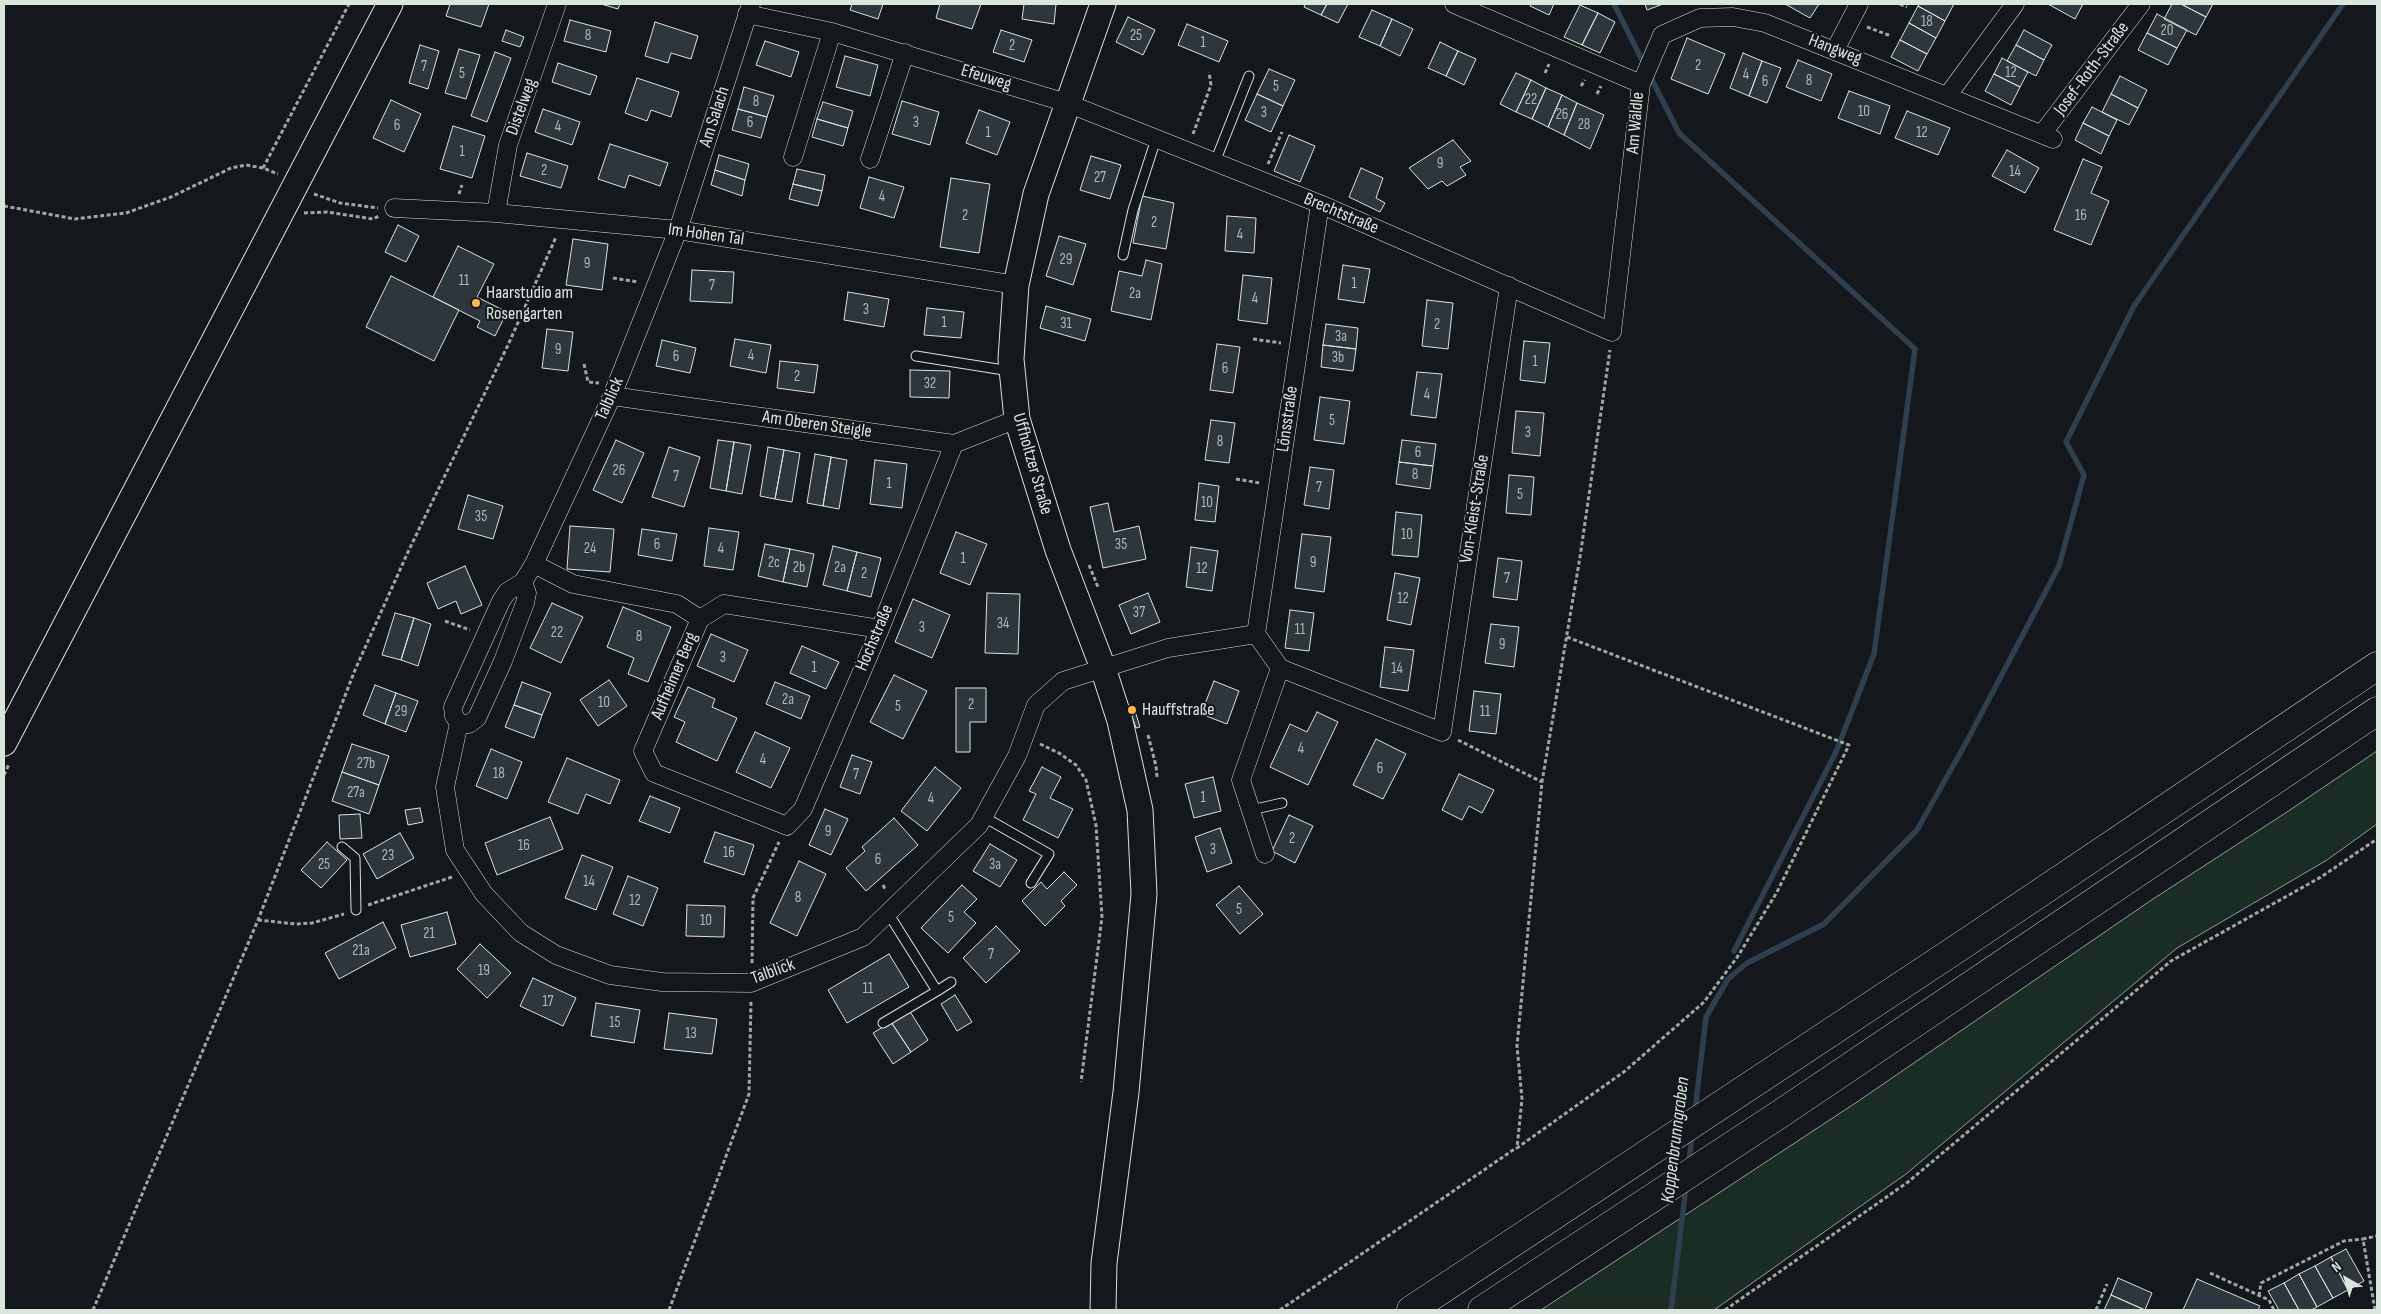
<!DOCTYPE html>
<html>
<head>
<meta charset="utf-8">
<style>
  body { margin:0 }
  #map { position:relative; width:2381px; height:1314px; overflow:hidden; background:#14181c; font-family:"Sofia Sans Condensed",sans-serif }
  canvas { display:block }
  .frame { position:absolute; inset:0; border:5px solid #d8e6dc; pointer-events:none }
  .north { position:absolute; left:2321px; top:1254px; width:50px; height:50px; -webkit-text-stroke:4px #14181c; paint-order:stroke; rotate:322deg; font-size:14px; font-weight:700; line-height:20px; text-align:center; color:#d8e6dc }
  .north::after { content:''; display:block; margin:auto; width:18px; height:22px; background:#d8e6dc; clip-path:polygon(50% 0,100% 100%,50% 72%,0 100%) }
</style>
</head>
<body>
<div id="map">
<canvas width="2381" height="1314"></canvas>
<div class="frame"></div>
<div class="north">N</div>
</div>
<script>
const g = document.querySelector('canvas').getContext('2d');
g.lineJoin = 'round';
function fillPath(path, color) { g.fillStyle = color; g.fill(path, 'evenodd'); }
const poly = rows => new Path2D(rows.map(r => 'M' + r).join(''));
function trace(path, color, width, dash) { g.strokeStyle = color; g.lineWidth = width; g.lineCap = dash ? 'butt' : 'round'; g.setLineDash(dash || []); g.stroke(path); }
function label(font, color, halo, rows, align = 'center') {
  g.font = font + ' "Sofia Sans Condensed",sans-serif'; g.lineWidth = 4; g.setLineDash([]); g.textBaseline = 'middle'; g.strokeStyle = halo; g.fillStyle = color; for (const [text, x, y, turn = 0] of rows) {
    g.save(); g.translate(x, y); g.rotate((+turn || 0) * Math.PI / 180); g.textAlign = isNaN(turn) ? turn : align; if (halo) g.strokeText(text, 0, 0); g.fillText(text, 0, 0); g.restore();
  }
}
const green = poly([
  [2377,751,2377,824,2327,860,2177,948,1906,1174,1714,1310,1541,1310,1857,1102,2150,901,2287,812,2377,751]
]);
const stream = poly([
  [1614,4,1645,66],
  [1649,74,1679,133,1915,349,1874,654,1836,752,1734,951],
  [1695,1111,1706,1017,1728,979,1747,963,1824,924,1917,830,1967,741,2059,566,2084,475,2066,442,2134,306,2343,4],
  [1689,1163,1692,1135],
  [1671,1310,1686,1187]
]);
const building = poly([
  [450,4,489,4,481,27,446,16,450,4],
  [601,4,620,4,618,9,601,4],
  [852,4,883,4,878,19,850,10,852,4],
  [940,4,981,4,972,29,936,18,940,4],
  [1024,4,1056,4,1054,24,1022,19,1024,4],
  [1305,4,1327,4,1321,15,1304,7,1305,4],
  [1327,4,1348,4,1338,23,1321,15,1327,4],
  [1531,4,1554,4,1549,15,1530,6,1531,4],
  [1645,4,1663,4,1647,10,1645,4],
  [1785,4,1819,4,1810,18,1785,4],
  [1920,4,1954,4,1945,21,1918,6,1920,4],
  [2048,4,2083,4,2075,19,2048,4],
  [2172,4,2181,4,2206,17,2196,35,2164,19,2172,4],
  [2181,4,2213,4,2206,17,2181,4],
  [1580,5,1598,13,1582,45,1564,37,1580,5],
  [1918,6,1945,21,1936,38,1909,23,1918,6],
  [1372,10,1392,19,1380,46,1359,37,1372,10],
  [1598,13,1615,22,1600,53,1582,45,1598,13],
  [2157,14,2187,30,2177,48,2147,33,2157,14],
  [1128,17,1155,30,1143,55,1116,42,1128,17],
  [1392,19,1413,29,1400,56,1380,46,1392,19],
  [570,20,611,31,606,52,564,41,570,20],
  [655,22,698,36,691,59,671,53,668,63,645,56,655,22],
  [1909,23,1936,38,1927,54,1900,40,1909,23],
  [1187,24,1228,41,1219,62,1178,45,1187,24],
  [506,30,524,37,520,47,502,41,506,30],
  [1001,30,1032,40,1024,62,993,52,1001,30],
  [2024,30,2052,45,2044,60,2016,45,2024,30],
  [2147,33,2177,48,2168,65,2138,50,2147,33],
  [1687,38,1725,54,1708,94,1671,79,1687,38],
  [1900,40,1927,54,1918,71,1891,57,1900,40],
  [765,41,799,52,791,77,756,65,765,41],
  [1440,42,1458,51,1446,76,1428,68,1440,42],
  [420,45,439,51,428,89,409,83,420,45],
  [2016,45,2044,60,2036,76,2007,61,2016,45],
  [459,49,480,55,466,99,445,93,459,49],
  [1458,51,1476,59,1464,85,1446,76,1458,51],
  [495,52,511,58,487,122,471,116,495,52],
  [1743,53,1762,61,1749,96,1730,88,1743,53],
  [845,56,878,65,870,96,836,87,845,56],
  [2002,58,2028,72,2020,87,1994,74,2002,58],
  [1798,60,1832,74,1821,101,1786,87,1798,60],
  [1762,61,1781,68,1767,103,1749,96,1762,61],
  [558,63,597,76,590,95,552,82,558,63],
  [1269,69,1295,80,1283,106,1257,94,1269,69],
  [1516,73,1531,80,1516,112,1500,104,1516,73],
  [1994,74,2020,87,2011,105,1985,91,1994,74],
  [2120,76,2147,90,2138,108,2111,94,2120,76],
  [637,78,679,92,671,117,651,110,647,121,625,113,637,78],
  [1531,80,1546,88,1532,119,1516,112,1531,80],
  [744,87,774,96,767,117,738,109,744,87],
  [1546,88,1562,95,1548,127,1532,119,1546,88],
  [1849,91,1890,106,1880,134,1838,118,1849,91],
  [1257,94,1283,106,1271,132,1245,120,1257,94],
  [2111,94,2138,108,2129,125,2102,112,2111,94],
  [1562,95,1577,103,1564,135,1548,127,1562,95],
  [391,100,421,114,404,152,373,138,391,100],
  [902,101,939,112,930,145,892,134,902,101],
  [823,102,853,111,848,128,817,119,823,102],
  [1577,103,1604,115,1590,149,1564,135,1577,103],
  [2092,107,2117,120,2109,136,2083,123,2092,107],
  [543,109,580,122,572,145,535,132,543,109],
  [738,109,767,117,761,138,732,130,738,109],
  [979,110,1010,122,997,155,966,143,979,110],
  [1907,111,1950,128,1938,155,1895,138,1907,111],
  [817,119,848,128,843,146,812,137,817,119],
  [2083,123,2109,136,2101,154,2075,140,2083,123],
  [453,126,485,136,472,178,440,169,453,126],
  [1289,135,1315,146,1300,182,1274,171,1289,135],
  [1453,140,1471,161,1460,167,1466,175,1447,186,1442,181,1428,189,1409,168,1453,140],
  [610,144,668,163,660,186,629,175,625,188,598,179,610,144],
  [2007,150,2039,168,2025,193,1992,176,2007,150],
  [527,153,568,166,561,188,520,176,527,153],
  [719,155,749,164,745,180,715,170,719,155],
  [1091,156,1121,165,1110,199,1080,190,1091,156],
  [2083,159,2102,167,2091,193,2109,201,2091,245,2054,230,2083,159],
  [1361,168,1383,178,1376,198,1385,203,1380,212,1349,197,1361,168],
  [797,169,825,175,822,191,793,184,797,169],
  [715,170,745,180,742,196,711,185,715,170],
  [869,177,904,187,894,218,860,208,869,177],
  [951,178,990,184,979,253,940,247,951,178],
  [793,184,822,191,818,206,789,199,793,184],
  [1142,196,1174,203,1166,249,1133,243,1142,196],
  [1227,216,1256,218,1254,253,1225,251,1227,216],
  [398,225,419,236,406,262,385,252,398,225],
  [1059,236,1086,244,1073,285,1046,276,1059,236],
  [573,239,608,244,602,290,566,285,573,239],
  [458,246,494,264,477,297,507,312,495,336,477,327,480,321,433,297,458,246],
  [1146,260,1162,264,1151,320,1111,311,1119,271,1142,276,1146,260],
  [1343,265,1370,269,1364,303,1338,299,1343,265],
  [692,270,734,272,732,303,690,301,692,270],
  [1243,275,1272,278,1267,324,1238,320,1243,275],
  [391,276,459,310,434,361,366,327,391,276],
  [848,292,889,299,884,327,844,320,848,292],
  [1427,300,1453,303,1448,349,1422,346,1427,300],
  [1046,306,1091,319,1085,341,1040,328,1046,306],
  [927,308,964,312,961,338,924,335,927,308],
  [1326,324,1358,328,1356,349,1323,345,1326,324],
  [547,329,573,332,568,371,542,368,547,329],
  [735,339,771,345,766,373,730,366,735,339],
  [662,340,696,348,690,373,656,366,662,340],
  [1524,341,1550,343,1545,383,1520,380,1524,341],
  [1217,344,1240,347,1233,393,1210,390,1217,344],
  [1323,345,1356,349,1353,371,1321,367,1323,345],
  [780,361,818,365,814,393,777,388,780,361],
  [910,370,950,371,949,398,910,397,910,370],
  [1417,372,1442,374,1436,418,1411,415,1417,372],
  [1320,397,1350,401,1344,444,1314,440,1320,397],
  [1516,411,1544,413,1540,456,1512,453,1516,411],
  [1211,420,1235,423,1229,463,1205,460,1211,420],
  [616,440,644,453,622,503,593,490,616,440],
  [718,440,734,442,726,491,710,488,718,440],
  [1402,440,1436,444,1433,466,1399,462,1402,440],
  [734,442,751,445,742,494,726,491,734,442],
  [669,447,700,457,684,507,652,497,669,447],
  [768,447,784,450,775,499,760,496,768,447],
  [784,450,800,453,792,502,775,499,784,450],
  [815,454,831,457,823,506,807,503,815,454],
  [831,457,847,460,839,509,823,506,831,457],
  [875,460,907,464,902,508,870,504,875,460],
  [1399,462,1433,466,1430,489,1396,484,1399,462],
  [1310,467,1334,470,1329,509,1304,505,1310,467],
  [1509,475,1534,477,1531,515,1506,513,1509,475],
  [1199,483,1219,486,1215,522,1195,520,1199,483],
  [468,495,503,506,493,539,458,529,468,495],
  [1108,503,1114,532,1139,526,1146,559,1103,568,1090,507,1108,503],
  [1396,512,1422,515,1418,557,1392,555,1396,512],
  [570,526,614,529,610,572,567,569,570,526],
  [709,528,739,532,733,570,704,566,709,528],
  [642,529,677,534,672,561,638,555,642,529],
  [956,532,987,544,970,585,940,573,956,532],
  [1302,534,1331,537,1324,592,1295,588,1302,534],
  [765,544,790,549,783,582,758,576,765,544],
  [833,546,857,552,847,591,823,585,833,546],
  [1191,547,1218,551,1212,591,1186,587,1191,547],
  [790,549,814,554,807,587,783,582,790,549],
  [857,552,881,558,871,597,847,591,857,552],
  [1498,558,1522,561,1517,600,1493,597,1498,558],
  [465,566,482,605,461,614,456,601,438,609,427,583,465,566],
  [1395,573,1420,578,1411,625,1387,620,1395,573],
  [987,593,1020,594,1018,654,985,653,987,593],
  [1148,593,1160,622,1131,634,1119,605,1148,593],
  [913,599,950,615,932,658,895,642,913,599],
  [552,603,583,617,561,663,530,648,552,603],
  [623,607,671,627,648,682,628,674,634,658,607,647,623,607],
  [1290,610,1314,613,1309,651,1285,648,1290,610],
  [395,613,414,618,401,660,382,655,395,613],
  [414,618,431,624,418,666,401,660,414,618],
  [1491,624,1519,627,1514,667,1485,663,1491,624],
  [711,634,748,650,734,682,697,666,711,634],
  [802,646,839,662,826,689,790,673,802,646],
  [1385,647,1414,650,1408,691,1380,687,1385,647],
  [894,675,927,691,903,739,870,722,894,675],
  [609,680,627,706,598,726,580,700,609,680],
  [1214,681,1239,691,1227,724,1201,714,1214,681],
  [522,682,551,693,542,715,514,705,522,682],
  [775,682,810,696,801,719,766,704,775,682],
  [375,685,396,693,385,724,363,715,375,685],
  [688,687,715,699,712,707,737,718,717,761,676,742,685,722,674,717,688,687],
  [956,688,986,688,986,722,970,722,970,752,956,752,956,688],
  [1474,691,1501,694,1496,734,1469,731,1474,691],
  [396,693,418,701,406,732,385,724,396,693],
  [514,705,542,715,534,738,505,727,514,705],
  [1317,712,1338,722,1308,785,1270,767,1290,724,1307,732,1317,712],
  [1136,714,1140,727,1136,728,1132,716,1136,714],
  [755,732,790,748,771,788,736,772,755,732],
  [1376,739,1406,754,1383,799,1353,785,1376,739],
  [352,744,389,756,379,785,342,772,352,744],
  [491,749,522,762,507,799,476,786,491,749],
  [852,755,872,762,860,794,840,787,852,755],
  [567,758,620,780,610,804,586,794,578,814,548,802,567,758],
  [935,767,961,788,927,831,901,811,935,767],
  [1042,767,1061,777,1050,798,1073,809,1058,838,1023,820,1036,794,1029,791,1042,767],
  [342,772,379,785,369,814,332,801,342,772],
  [1459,774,1494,790,1482,813,1469,806,1462,820,1442,810,1459,774],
  [1213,777,1221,811,1194,818,1185,784,1213,777],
  [650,796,680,808,670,833,639,821,650,796],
  [420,808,423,822,408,825,405,810,420,808],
  [825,809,848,819,831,855,809,845,825,809],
  [360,814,362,838,340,839,339,815,360,814],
  [1289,815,1313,826,1295,863,1272,851,1289,815],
  [550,817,563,849,497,875,485,843,550,817],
  [894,818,918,845,866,891,846,868,865,851,862,847,894,818],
  [1220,828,1232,863,1207,872,1195,837,1220,828],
  [715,832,754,845,744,875,704,862,715,832],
  [400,833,414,858,377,879,363,854,400,833],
  [327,842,347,860,321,888,301,870,327,842],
  [990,844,1017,860,1000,887,973,871,990,844],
  [582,855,613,867,596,910,565,898,582,855],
  [799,861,826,874,797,936,770,923,799,861],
  [1064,872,1077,885,1061,901,1065,906,1045,926,1022,901,1041,882,1047,889,1064,872],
  [628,876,658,888,643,926,613,914,628,876],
  [962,885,977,899,964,912,976,923,948,953,921,928,962,885],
  [1239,886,1263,914,1240,934,1216,905,1239,886],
  [687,905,725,906,724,937,686,936,687,905],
  [447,912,456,944,410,957,401,925,447,912],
  [383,922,396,948,339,979,325,953,383,922],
  [996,926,1020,951,986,983,963,958,996,926],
  [480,944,511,973,487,998,457,969,480,944],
  [889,954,909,987,847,1023,828,990,889,954],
  [533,978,576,998,563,1026,520,1006,533,978],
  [955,995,972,1022,957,1031,941,1004,955,995],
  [596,1003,640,1010,634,1043,591,1036,596,1003],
  [909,1010,928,1040,911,1052,891,1022,909,1010],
  [669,1013,717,1019,712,1054,664,1049,669,1013],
  [891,1022,911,1052,893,1064,873,1033,891,1022],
  [2346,1249,2364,1281,2348,1290,2331,1257,2346,1249],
  [2331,1257,2348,1290,2333,1298,2315,1266,2331,1257],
  [2315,1266,2333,1298,2317,1307,2299,1274,2315,1266],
  [2299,1274,2317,1307,2311,1310,2299,1310,2284,1283,2299,1274],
  [2118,1278,2152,1293,2145,1310,2111,1295,2118,1278],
  [2197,1279,2260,1306,2258,1310,2183,1310,2197,1279],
  [2284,1283,2299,1310,2279,1310,2268,1291,2284,1283],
  [2111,1295,2145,1310,2104,1310,2111,1295]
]);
const path = poly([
  [1900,4,1907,7],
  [1867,27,1891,36],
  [1545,73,1549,64],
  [1581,86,1585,80],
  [1597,94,1601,86],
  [1193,134,1211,85,1209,72],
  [1268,164,1282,132],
  [263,168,349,4],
  [314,194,340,203,378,208],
  [459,194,462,185],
  [4,206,75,219,126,213,171,197,231,168,246,165,263,168,278,174],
  [304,213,327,212,373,219,379,216],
  [613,278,638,282],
  [1253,339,1281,343],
  [584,364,588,382,599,383],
  [1236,479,1260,483],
  [1089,565,1098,587],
  [445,621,470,630],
  [1567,637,1849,745,1777,892,1738,956,1704,1002,1625,1071,1517,1148,1522,1099,1517,1046,1542,782,1580,557,1610,350],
  [1148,735,1156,766,1157,777],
  [1458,740,1542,782],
  [1040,744,1059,753,1076,765,1086,780,1096,825,1102,917,1081,1082],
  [4,775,9,764],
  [883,885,886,891],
  [368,905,452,877],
  [258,920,296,924,312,923,344,914],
  [752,963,753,898,779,842],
  [2210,1273,2269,1300,2274,1310],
  [2259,1296,2261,1283,2344,1241,2363,1239],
  [93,1310,258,920,355,670,408,552,508,345,556,237],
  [669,1310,749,1094,751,1001],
  [1280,1310,1516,1148],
  [1725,1310,1908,1182,2171,961,2321,877,2377,839],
  [2096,1310,2107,1284],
  [2375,1310,2363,1239,2377,1236]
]);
const lane = poly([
  [1215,162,1249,76],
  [1123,255,1133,210,1156,139],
  [916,356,1010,371],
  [1251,810,1282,803],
  [984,817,1049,854,1031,883],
  [342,847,355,858,356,910],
  [888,913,937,991,951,982],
  [883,1023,937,991]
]);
const street = poly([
  [751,4,678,230,612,396,534,564,523,582,507,592,501,601,453,707,454,716,459,723,445,787,455,850,484,894,521,933,556,955,610,975,662,982,751,983,863,937,979,825,1017,756,1036,705,1063,681,1168,648,1256,634,1280,668,1442,732,1509,286],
  [747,14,832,32,1067,103,1320,204,1612,332,1641,84,1454,4],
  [1835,50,1859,4],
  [1641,84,1662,35,1700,18,1733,17,1765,23,2053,139],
  [1948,95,2015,4],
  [2042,134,2141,4],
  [793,157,832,32],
  [870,159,905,53],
  [394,208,496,213,678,230,1016,285],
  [496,213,508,145,557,4],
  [612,396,954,444,1017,419],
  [534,564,573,584,677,604,700,619],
  [880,629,724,604,700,619,643,751,654,773,787,826,803,809,880,629,954,444],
  [1256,634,1320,204],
  [459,723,469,724,477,718,503,661,525,603,527,593,523,582],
  [1265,854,1241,780,1280,668]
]);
const secondary = poly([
  [1103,4,1036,194,1016,285,1011,359,1017,419,1058,550,1103,668,1120,721,1140,810,1144,894,1126,1092,1104,1263,1103,1310],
  [4,743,390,4]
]);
const highway = poly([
  [1411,1310,1958,948,2377,666],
  [1482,1310,1780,1114,2377,711]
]);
const markers = [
  [476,303,5,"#ffb74d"],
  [1132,710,5,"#ffb74d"]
];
const numberNames = [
  ["18",1927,22],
  ["20",2167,31],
  ["8",588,36],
  ["25",1136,36],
  ["1",1203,43],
  ["2",1012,46],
  ["2",1698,66],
  ["7",424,67],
  ["12",2011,73],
  ["5",462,74],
  ["4",1746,75],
  ["8",1809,81],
  ["6",1765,82],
  ["5",1276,87],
  ["22",1531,100],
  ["8",756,102],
  ["10",1864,112],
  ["3",1264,113],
  ["26",1562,115],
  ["6",750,123],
  ["3",916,123],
  ["28",1584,125],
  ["6",397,126],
  ["4",558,127],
  ["1",988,133],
  ["12",1922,133],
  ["1",462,152],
  ["9",1440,164],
  ["2",544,171],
  ["14",2015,172],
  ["27",1100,178],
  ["4",882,197],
  ["2",965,216],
  ["16",2081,216],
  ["2",1154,223],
  ["4",1240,235],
  ["29",1066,260],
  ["9",587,264],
  ["11",464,281],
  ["1",1354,284],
  ["7",712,286],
  ["2a",1135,294],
  ["4",1255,299],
  ["3",866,310],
  ["1",944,323],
  ["31",1066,324],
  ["2",1437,325],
  ["3a",1341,337],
  ["9",558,350],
  ["4",751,356],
  ["6",676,357],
  ["3b",1338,358],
  ["1",1535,362],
  ["6",1225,369],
  ["2",797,377],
  ["32",930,384],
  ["4",1427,395],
  ["5",1332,421],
  ["3",1528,433],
  ["8",1220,442],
  ["6",1418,453],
  ["26",619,471],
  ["8",1415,475],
  ["7",676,477],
  ["1",889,484],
  ["7",1319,488],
  ["5",1520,495],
  ["10",1207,503],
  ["35",481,517],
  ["10",1407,535],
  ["6",657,545],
  ["35",1121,545],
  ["24",590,549],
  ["4",721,549],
  ["1",963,559],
  ["2c",774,563],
  ["9",1313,563],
  ["2b",799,568],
  ["2a",840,568],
  ["12",1202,569],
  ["2",864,574],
  ["7",1507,579],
  ["12",1403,599],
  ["37",1139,613],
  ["34",1003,624],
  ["3",922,628],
  ["11",1300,630],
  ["22",557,633],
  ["8",639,637],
  ["9",1502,645],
  ["3",723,658],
  ["1",814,668],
  ["14",1397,669],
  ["2a",788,700],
  ["10",604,703],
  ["2",971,705],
  ["5",898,707],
  ["29",401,712],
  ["11",1485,712],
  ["4",1301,749],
  ["4",763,760],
  ["27b",366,764],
  ["6",1380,769],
  ["18",499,774],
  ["7",856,775],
  ["27a",356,793],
  ["1",1203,798],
  ["4",931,799],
  ["9",828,832],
  ["2",1292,839],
  ["16",524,846],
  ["3",1213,850],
  ["16",729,853],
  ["23",388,856],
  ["6",878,860],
  ["25",324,865],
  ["3a",995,865],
  ["14",589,882],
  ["8",798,898],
  ["12",635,901],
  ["5",1239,910],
  ["5",951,918],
  ["10",706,921],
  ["21",429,934],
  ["21a",361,951],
  ["7",991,955],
  ["19",484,971],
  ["11",868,989],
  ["17",548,1002],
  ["15",615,1023],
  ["13",691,1034]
];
const streetNames = [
  ["Hangweg",1835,50,21],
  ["Josef-Roth-Straße",2092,69,-53],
  ["Efeuweg",986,78,17],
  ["Distelweg",522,107,-70],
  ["Am Salach",715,117,-72],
  ["Am Wäldle",1636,123,-85],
  ["Brechtstraße",1341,214,23],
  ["Im Hohen Tal",706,235,8],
  ["Talblick",610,399,-66],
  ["Lönsstraße",1288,419,-82],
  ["Am Oberen Steigle",817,425,8],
  ["Uffholtzer Straße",1032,464,74],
  ["Von-Kleist-Straße",1475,509,-81],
  ["Hochstraße",875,638,-67],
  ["Aufheimer Berg",675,676,-67],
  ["Talblick",773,972,-20]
];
const poiNames = [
  ["Haarstudio am",486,293],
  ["Rosengarten",486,314],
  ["Hauffstraße",1142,710]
];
const waterNames = [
  ["Koppenbrunngraben",1676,1140,-83]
];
fillPath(green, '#1a2d24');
trace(green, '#939e99', 1);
trace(stream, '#2f3f4d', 5.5);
fillPath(building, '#2c363c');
trace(building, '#d8e6dc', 1);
trace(lane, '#d8e6dc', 11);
trace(street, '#d8e6dc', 19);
trace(secondary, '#d8e6dc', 27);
trace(highway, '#d8e6dc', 29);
trace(path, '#9da8a2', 3, [4, 2.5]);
trace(lane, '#14181c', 9);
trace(street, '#14181c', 18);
trace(secondary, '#14181c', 25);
trace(highway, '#14181c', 28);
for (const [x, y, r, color] of markers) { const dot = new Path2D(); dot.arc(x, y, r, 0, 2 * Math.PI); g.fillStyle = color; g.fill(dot); trace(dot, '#14181c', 2); }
label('15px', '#adbab4', null, numberNames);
label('18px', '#d8e6dc', '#14181c', streetNames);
label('18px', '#d8e6dc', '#14181c', poiNames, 'left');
label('italic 19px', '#d8e6dc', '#14181c', waterNames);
</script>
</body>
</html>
